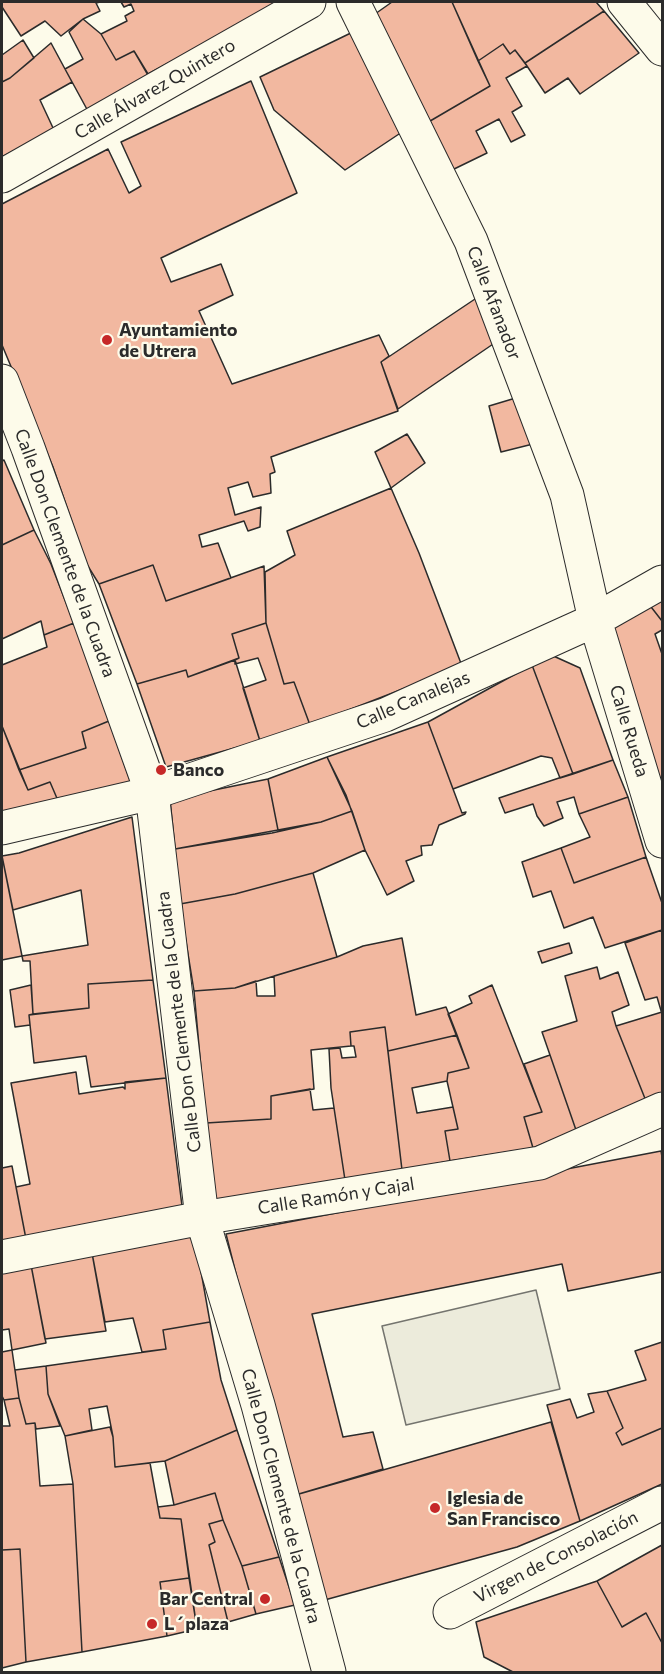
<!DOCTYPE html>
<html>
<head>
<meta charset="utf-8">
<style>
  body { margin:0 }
  #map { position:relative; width:664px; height:1674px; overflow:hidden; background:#fdfbea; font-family:Commissioner,sans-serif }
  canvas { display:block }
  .frame { position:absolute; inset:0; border:3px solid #2b2b2b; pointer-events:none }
</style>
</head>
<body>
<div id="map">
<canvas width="664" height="1674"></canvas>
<div class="frame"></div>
</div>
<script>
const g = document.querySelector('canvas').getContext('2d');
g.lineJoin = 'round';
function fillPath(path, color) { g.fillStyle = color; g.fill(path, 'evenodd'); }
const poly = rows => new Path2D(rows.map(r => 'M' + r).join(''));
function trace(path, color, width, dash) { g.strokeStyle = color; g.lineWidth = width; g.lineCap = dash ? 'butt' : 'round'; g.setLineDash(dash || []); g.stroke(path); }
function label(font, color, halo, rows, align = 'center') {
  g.font = font + ' Commissioner,sans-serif'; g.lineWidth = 4.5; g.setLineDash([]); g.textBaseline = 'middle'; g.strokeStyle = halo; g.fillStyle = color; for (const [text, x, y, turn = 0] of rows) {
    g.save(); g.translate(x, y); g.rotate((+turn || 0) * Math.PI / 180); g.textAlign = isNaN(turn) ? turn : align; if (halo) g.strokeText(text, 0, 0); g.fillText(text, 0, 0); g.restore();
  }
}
const green = poly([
  [536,1290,560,1389,406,1425,382,1326,536,1290]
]);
const building = poly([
  [2,2,100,2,96,3,100,11,83,19,61,36,45,21,21,36,2,7,2,2],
  [121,2,283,2,148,74,134,51,116,60,101,34,127,21,125,16,134,11,131,4,124,7,121,2],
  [392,2,452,2,490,86,425,124,375,14,392,2],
  [452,2,596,2,604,11,525,63,515,50,510,54,503,44,478,61,452,2],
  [604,11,639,53,580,94,568,78,545,93,525,63,604,11],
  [83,19,101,34,116,60,134,51,152,82,89,113,65,69,83,59,69,32,83,19],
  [357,30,402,132,345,170,274,110,260,77,357,30],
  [23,40,34,58,10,78,2,82,2,55,23,40],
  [51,43,72,82,40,100,54,130,2,157,2,82,10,78,51,43],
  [503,44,510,54,515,50,527,66,506,78,522,106,512,112,525,135,511,142,499,119,476,131,487,153,450,171,425,124,490,86,478,61,503,44],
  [251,81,297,193,161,258,171,282,221,264,233,295,199,311,232,384,379,335,389,356,381,362,398,411,271,457,275,472,270,474,271,493,253,497,248,482,228,488,235,515,261,507,260,527,248,531,244,521,199,535,202,547,218,543,231,578,166,601,153,565,99,584,86,563,53,467,2,345,2,204,108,149,129,193,141,186,121,142,251,81],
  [478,297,499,340,398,409,381,362,478,297],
  [519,397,533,444,501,452,489,406,519,397],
  [407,434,425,463,391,488,375,452,407,434],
  [4,460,34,530,2,545,2,461,4,460],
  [391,488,419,553,462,666,310,725,294,682,284,684,266,623,265,572,295,555,287,531,391,488],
  [34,530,51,564,74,623,44,635,41,621,2,639,2,545,34,530],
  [153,565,166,601,264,566,266,623,232,634,239,658,188,677,186,670,137,684,99,584,153,565],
  [662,594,662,621,648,603,662,594],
  [648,603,662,621,662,630,655,634,662,654,662,777,655,780,604,627,648,603],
  [74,623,109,721,82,732,86,748,19,770,2,726,2,665,47,647,44,635,74,623],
  [266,623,284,684,294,682,310,725,260,741,243,688,266,680,258,658,235,664,235,660,239,658,232,634,266,623],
  [549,654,580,668,613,760,573,774,532,665,549,654],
  [235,660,260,741,166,767,137,684,186,670,188,677,235,660],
  [532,665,573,774,560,778,552,758,541,756,453,789,428,722,532,665],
  [109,721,131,783,59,803,50,782,28,790,19,770,86,748,82,732,109,721],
  [428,722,462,813,466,812,465,814,439,825,432,845,421,846,422,855,406,861,414,881,387,895,365,850,346,795,327,757,428,722],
  [2,726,28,790,50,782,59,803,2,819,2,726],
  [327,757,352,811,321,822,278,830,268,779,327,757],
  [613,760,628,797,579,814,574,797,557,802,563,818,544,826,537,816,533,804,505,813,499,798,613,760],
  [268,779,278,830,175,849,170,799,268,779],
  [628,797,646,857,574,883,561,848,590,837,579,814,628,797],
  [352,811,365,850,313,873,235,894,180,904,175,849,272,833,321,822,352,811],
  [132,817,153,980,88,984,89,1008,33,1014,30,961,23,961,22,956,88,945,81,890,13,910,2,856,19,853,132,817],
  [561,848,574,883,646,857,662,903,662,930,605,948,593,917,564,928,551,891,533,897,522,862,561,848],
  [2,856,22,956,2,960,2,856],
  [313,873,337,957,235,988,194,991,180,904,235,894,313,873],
  [662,930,662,1014,657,997,645,1000,625,943,662,930],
  [402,938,416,1015,446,1007,457,1035,388,1051,385,1027,350,1032,351,1046,311,1050,314,1089,271,1096,271,1119,206,1123,194,991,235,988,256,981,257,996,275,996,274,976,337,957,363,946,402,938],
  [569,943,572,953,542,963,538,952,569,943],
  [597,967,600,979,618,972,629,1005,612,1012,616,1026,646,1101,576,1130,542,1032,577,1021,565,976,597,967],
  [153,980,166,1078,91,1087,86,1056,34,1063,29,1015,89,1008,88,984,153,980],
  [31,985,33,1014,29,1015,30,1025,15,1027,10,990,31,985],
  [492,985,542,1112,524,1117,533,1148,450,1161,445,1131,458,1129,447,1081,448,1073,469,1068,448,1014,472,1003,469,996,492,985],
  [662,1012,662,1094,646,1101,616,1026,662,1012],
  [385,1027,402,1170,345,1180,331,1088,329,1049,340,1048,342,1058,356,1057,354,1046,351,1046,350,1032,385,1027],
  [457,1035,469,1068,448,1073,447,1081,412,1088,417,1113,453,1107,458,1129,445,1131,450,1161,402,1170,388,1051,457,1035],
  [550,1055,576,1130,533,1148,524,1117,542,1112,524,1064,550,1055],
  [76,1072,79,1094,123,1087,125,1089,125,1082,166,1078,182,1206,26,1239,16,1187,30,1184,11,1083,76,1072],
  [310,1089,313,1110,334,1108,345,1180,213,1201,206,1123,271,1119,271,1096,310,1089],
  [661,1151,662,1157,662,1272,568,1291,562,1264,312,1314,343,1437,373,1432,383,1469,292,1496,226,1234,661,1151],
  [12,1166,26,1239,2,1244,2,1168,12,1166],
  [194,1232,210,1322,163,1330,166,1349,142,1352,133,1318,105,1322,92,1253,194,1232],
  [92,1253,106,1331,45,1339,31,1265,92,1253],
  [31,1265,46,1343,12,1350,9,1329,2,1330,2,1271,31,1265],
  [210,1322,221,1380,237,1430,165,1461,115,1467,113,1437,107,1406,89,1409,92,1430,65,1436,48,1394,46,1366,166,1349,163,1330,210,1322],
  [662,1342,662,1428,622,1445,616,1433,623,1428,607,1391,646,1380,635,1351,662,1342],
  [12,1350,19,1398,4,1400,2,1396,2,1352,12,1350],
  [46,1366,48,1394,60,1426,36,1429,35,1423,26,1424,19,1398,15,1370,46,1366],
  [607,1391,623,1428,616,1433,622,1445,662,1428,662,1484,580,1521,547,1405,570,1399,577,1418,594,1412,588,1394,607,1391],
  [19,1398,26,1424,35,1423,40,1486,73,1484,82,1652,26,1662,20,1549,2,1550,2,1426,10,1426,4,1400,19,1398],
  [551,1422,580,1521,517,1547,321,1601,292,1496,551,1422],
  [110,1427,113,1437,115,1467,150,1463,160,1518,181,1519,189,1578,160,1582,167,1636,82,1652,73,1484,65,1436,110,1427],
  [237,1430,279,1557,242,1566,223,1520,215,1493,174,1505,165,1461,237,1430],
  [215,1493,223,1520,209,1524,215,1542,209,1545,228,1622,197,1629,181,1519,160,1518,158,1507,174,1505,215,1493],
  [223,1520,242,1566,256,1614,228,1622,209,1545,215,1542,209,1524,223,1520],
  [662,1545,662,1643,646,1613,622,1627,597,1581,662,1545],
  [20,1549,26,1662,2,1668,2,1550,20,1549],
  [279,1557,295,1605,256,1614,242,1566,279,1557],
  [189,1578,197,1629,167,1636,160,1582,189,1578],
  [597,1581,622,1627,646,1613,662,1643,662,1672,513,1672,484,1657,476,1622,597,1581]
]);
const street = poly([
  [353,2,471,241,567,495,595,620,662,841],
  [624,2,662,49],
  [2,176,309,2],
  [2,381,28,448,152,793,202,1218,258,1405,329,1672],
  [2,828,152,793,385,715,595,620,662,582],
  [2,1257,202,1218,540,1163,662,1109],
  [450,1612,662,1503]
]);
const markers = [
  [107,340,6,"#c62828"],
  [161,770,6,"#c62828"],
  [435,1508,6,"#c62828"],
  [265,1599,6,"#c62828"],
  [152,1624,6,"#c62828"]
];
const streetNames = [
  ["Calle Álvarez Quintero",155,89,-30],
  ["Calle Afanador",494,303,69],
  ["Calle Don Clemente de la Cuadra",65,553,70],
  ["Calle Canalejas",413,700,-23],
  ["Calle Rueda",629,731,73],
  ["Calle Don Clemente de la Cuadra",179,1022,-97],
  ["Calle Ramón y Cajal",336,1196,-9],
  ["Calle Don Clemente de la Cuadra",281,1496,75],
  ["Virgen de Consolación",556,1557,-27]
];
const poiNames = [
  ["Ayuntamiento",119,330],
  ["de Utrera",119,351],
  ["Banco",173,770],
  ["Iglesia de",447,1498],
  ["San Francisco",447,1519],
  ["Bar Central",253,1599,"right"],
  ["L´plaza",164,1624]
];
fillPath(green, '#ecebdb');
trace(green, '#74746e', 1.5);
fillPath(building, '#f2b8a0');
trace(building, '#2b2b2b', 1.5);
trace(street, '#2b2b2b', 35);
trace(street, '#fdfbea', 33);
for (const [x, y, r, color] of markers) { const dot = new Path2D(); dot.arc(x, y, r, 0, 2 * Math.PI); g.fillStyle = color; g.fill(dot); trace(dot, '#fdfbea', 2); }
label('18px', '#2b2b2b', '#fdfbea', streetNames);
label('bold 18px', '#2b2b2b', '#fdfbea', poiNames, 'left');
</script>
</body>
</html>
